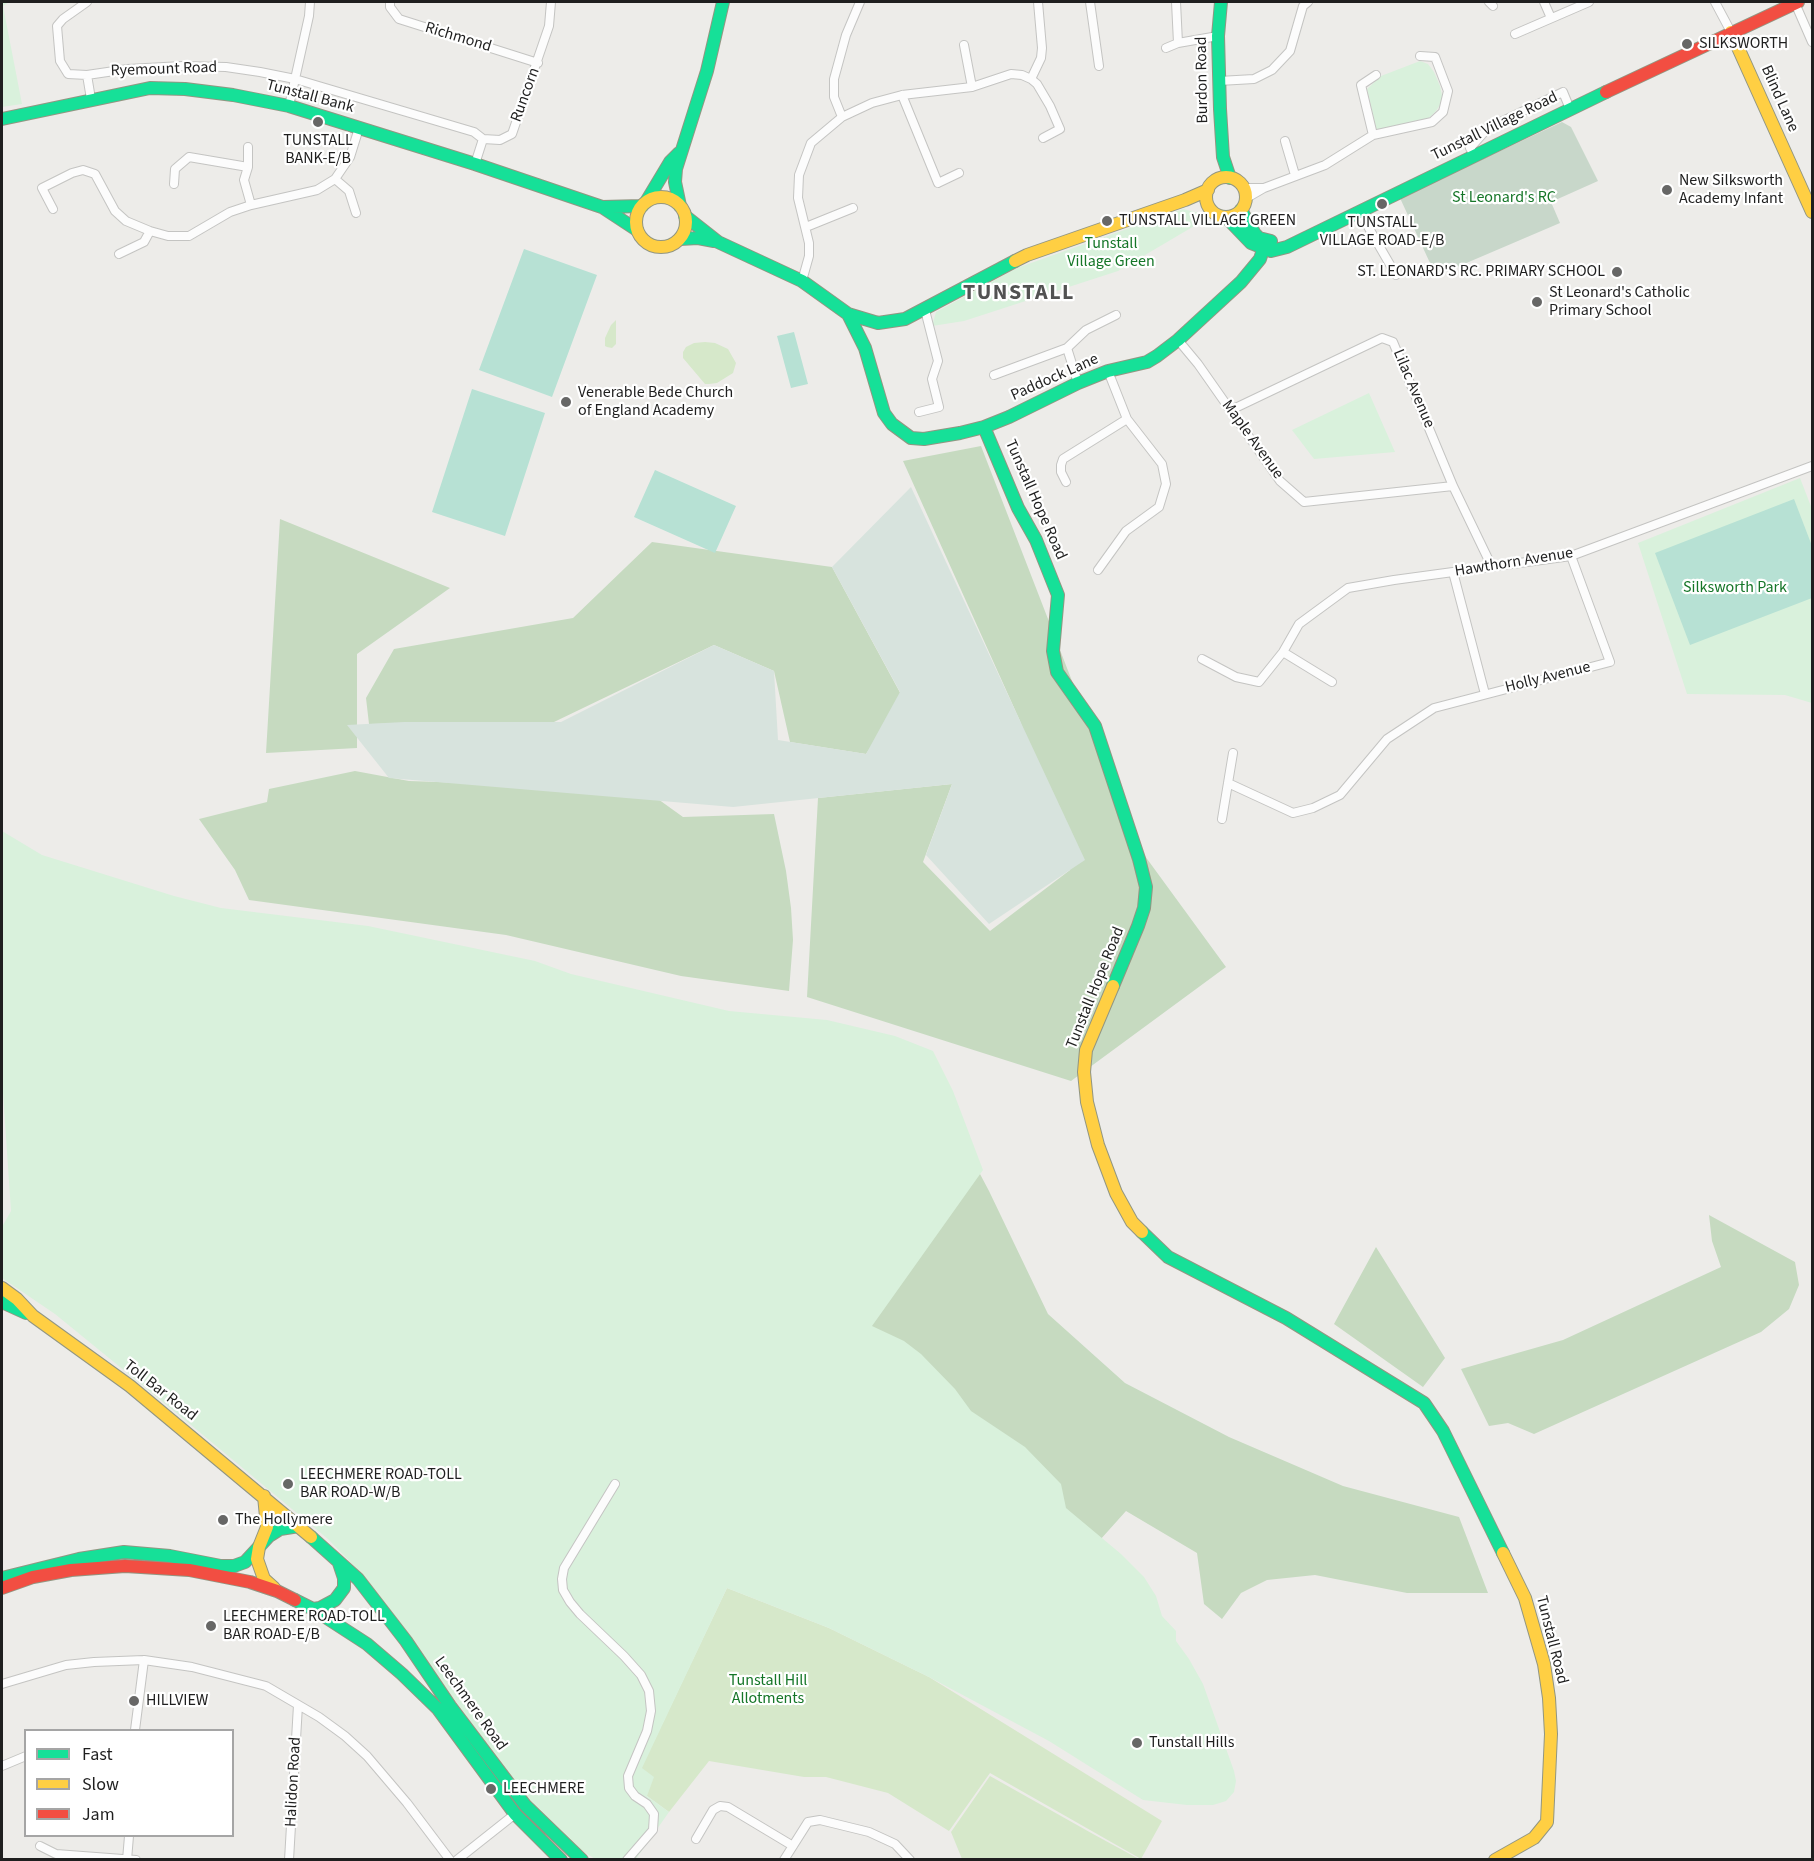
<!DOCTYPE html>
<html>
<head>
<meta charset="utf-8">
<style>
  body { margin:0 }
  #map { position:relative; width:1814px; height:1861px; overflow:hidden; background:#edece9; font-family:"Source Sans 3",sans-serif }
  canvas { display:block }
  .frame { position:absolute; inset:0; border:3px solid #1f1f1f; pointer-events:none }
  .legend { position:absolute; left:24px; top:1729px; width:210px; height:108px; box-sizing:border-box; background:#fff; border:2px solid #a5a5a5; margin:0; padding:8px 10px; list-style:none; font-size:18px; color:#1f1f1f }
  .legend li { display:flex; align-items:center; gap:12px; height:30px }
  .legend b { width:30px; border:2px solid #a5a5a5 }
</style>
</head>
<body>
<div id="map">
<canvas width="1814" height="1861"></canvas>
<div class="frame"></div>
<ul class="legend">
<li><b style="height:8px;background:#16e098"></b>Fast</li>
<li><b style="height:8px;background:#ffcf43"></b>Slow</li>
<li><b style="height:8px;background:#f24e42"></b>Jam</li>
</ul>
</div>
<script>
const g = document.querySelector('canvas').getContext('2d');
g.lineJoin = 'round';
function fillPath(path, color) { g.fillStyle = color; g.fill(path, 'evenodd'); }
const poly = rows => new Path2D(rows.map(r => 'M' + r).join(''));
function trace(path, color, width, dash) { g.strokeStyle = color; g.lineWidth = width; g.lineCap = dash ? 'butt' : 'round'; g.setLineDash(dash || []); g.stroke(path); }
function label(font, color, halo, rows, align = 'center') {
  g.font = font + ' "Source Sans 3",sans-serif'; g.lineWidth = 4.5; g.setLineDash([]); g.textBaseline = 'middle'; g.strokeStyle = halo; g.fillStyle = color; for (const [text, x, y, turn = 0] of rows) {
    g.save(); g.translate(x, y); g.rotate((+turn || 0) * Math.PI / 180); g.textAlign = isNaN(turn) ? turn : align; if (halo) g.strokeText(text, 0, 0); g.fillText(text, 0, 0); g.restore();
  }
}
const grass = poly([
  [616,320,616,344,612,348,607,347,605,346,605,338,611,325],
  [705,342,715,343,728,349,736,363,733,373,717,383,709,384,705,384,683,358,683,352,686,347,694,343],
  [727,1588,829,1628,929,1677,1162,1821,1141,1859,990,1773,949,1831,888,1793,826,1777,804,1777,709,1761,669,1812,647,1796,641,1768],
  [990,1776,1093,1834,1139,1859,962,1859,951,1832]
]);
const forest = poly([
  [981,446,1134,841,1226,967,1071,1081,807,997,818,798,952,784,923,862,990,931,1070,870,1020,721,903,461],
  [280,519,450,588,357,654,357,748,266,753],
  [652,542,832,567,904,700,866,754,790,742,774,671,714,645,554,722,369,724,366,698,394,649,573,618],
  [355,771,409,781,644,789,683,817,774,814,786,871,791,908,793,940,789,991,681,976,506,935,249,900,235,870,199,819,267,802,269,789],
  [925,1070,989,1191,1048,1314,1125,1383,1229,1437,1343,1486,1459,1517,1488,1593,1407,1593,1315,1575,1267,1580,1241,1593,1222,1619,1204,1604,1197,1553,1126,1511,1091,1550,858,1336],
  [1709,1215,1795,1262,1799,1285,1789,1309,1761,1332,1534,1434,1508,1423,1489,1426,1461,1369,1563,1340,1721,1267,1712,1241],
  [1376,1247,1445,1358,1423,1387,1334,1324]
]);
const wetland = poly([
  [911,487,1085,860,989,924,926,855,952,784,733,807,389,778,347,725,404,722,561,722,714,645,774,671,778,740,866,754,900,692,832,567]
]);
const cemetery = poly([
  [1562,122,1571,127,1598,181,1551,202,1560,223,1436,276,1400,198]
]);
const park = poly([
  [2,2,9,2,3,6,22,104,2,107],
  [1420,61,1428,64,1434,72,1440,86,1443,100,1436,111,1427,120,1377,132,1367,89,1381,76],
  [1183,209,1199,213,1206,219,1118,271,964,321,932,326,936,312,1017,268],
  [1369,393,1395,452,1314,459,1292,430],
  [1800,478,1812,509,1812,703,1785,695,1687,694,1638,543],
  [2,831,42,855,174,896,221,908,368,926,535,961,571,974,729,1011,827,1020,895,1036,933,1051,953,1091,983,1170,872,1326,904,1341,921,1354,955,1389,971,1411,1025,1447,1061,1484,1066,1508,1121,1554,1144,1577,1156,1596,1162,1616,1176,1631,1176,1641,1189,1659,1203,1684,1234,1771,1236,1781,1234,1792,1226,1801,1213,1805,1187,1805,1143,1800,1049,1741,929,1677,829,1628,727,1588,642,1768,654,1777,647,1796,669,1812,636,1859,595,1859,570,1843,532,1806,364,1576,328,1539,185,1420,55,1314,2,1278,2,1227,11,1211,2,1078]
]);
const pitch = poly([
  [524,249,597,275,552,397,479,370],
  [794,332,808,384,791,388,777,336],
  [472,389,545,413,505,536,432,512],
  [655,470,736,506,715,553,634,517],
  [1794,499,1812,546,1812,598,1690,645,1655,553]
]);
const street = poly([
  [87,2,63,19,57,26,60,61,68,74,87,75,91,99],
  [390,2,390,7,399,19,538,63],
  [1090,2,1099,66],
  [1176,2,1178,43,1218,36],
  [1489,2,1493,6],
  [1544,2,1551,18],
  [1715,2,1731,32],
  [1795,3,1812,42],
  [1515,34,1589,2],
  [964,45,972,87],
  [1166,48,1178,43],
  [87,75,128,69,182,66,226,67,260,72,295,79,474,132,483,139],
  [1031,79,1041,58,1042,48,1038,2],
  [1219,81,1254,79,1272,70,1290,51,1303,6,1308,2],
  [902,95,938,183,959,173],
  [289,106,309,16,310,2],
  [842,117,834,97,834,79,846,35,860,2],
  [1373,135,1361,85,1376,75],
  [1285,141,1295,175],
  [1474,156,1470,148,1488,128,1563,92,1570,109],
  [475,164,483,139,500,140,512,134,549,26,551,2],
  [248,167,248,147],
  [335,179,349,191,356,213],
  [174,184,175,169,189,157,248,167,244,180,251,205],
  [1243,188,1263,188],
  [1245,199,1264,188,1325,165,1373,135,1432,122,1443,112,1448,91,1435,57,1420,56],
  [53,209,42,188,72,173,83,170,95,174,115,211,126,221,150,231,168,236,189,236,230,212,251,205,317,190,335,179,350,157,359,128],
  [1359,211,1396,275],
  [806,227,853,208],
  [119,254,144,242,150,231],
  [802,281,809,256,809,243,798,198,799,175,811,143,842,117,872,103,902,95,972,87,1011,74,1022,75,1031,79,1037,84,1050,106,1060,129,1043,138],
  [1178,340,1198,364,1280,481,1304,502,1453,486],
  [994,375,1067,348],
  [1078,383,1067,348,1086,330,1116,315],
  [1231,410,1382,338,1393,342,1453,486,1492,567],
  [919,412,939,407,932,379,938,361,925,310],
  [1066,482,1061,472,1061,465,1063,459,1127,419],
  [1098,570,1126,531,1159,507,1166,484,1162,464,1127,419,1108,371],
  [1453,572,1485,694],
  [1283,652,1332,682],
  [1202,659,1236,677,1259,682,1283,652,1299,624,1348,588,1394,580,1571,556,1812,466],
  [1228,783,1293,813,1313,808,1340,795,1387,739,1434,708,1610,662,1571,556],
  [1222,819,1233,753],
  [615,1484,564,1568,562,1579,563,1590,570,1602,580,1614,624,1656,641,1675,649,1691,651,1711,647,1731,628,1776,629,1788,635,1796,647,1804,654,1814,653,1830,627,1860],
  [2,1684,66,1665,94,1662,144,1660,192,1667,266,1686,319,1717,345,1736,367,1756,407,1803,450,1860],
  [135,1730,144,1660],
  [2,1766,26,1756],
  [696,1839,713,1810,720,1806,728,1807,793,1846],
  [40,1846,56,1854,136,1860],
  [127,1860,129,1836],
  [289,1860,298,1705],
  [457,1860,515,1814],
  [784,1860,808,1822,820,1820,869,1832,895,1844,910,1860]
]);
const fast = poly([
  [1221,2,1218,36,1220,109,1223,157,1230,178],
  [2,119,150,88,185,89,233,95,289,106,475,164,602,207,637,230],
  [646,202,670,162,679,153],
  [680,206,675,182,676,169,707,71,723,2],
  [602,207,642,206],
  [1241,210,1255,234,1259,238,1271,241],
  [685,216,718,242,802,281,848,314,878,323,905,319,1015,261],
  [1226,217,1251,243,1271,251,1287,247,1606,92],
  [680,239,698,238,714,241],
  [848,314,865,348,884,413,892,424,911,438,924,439,960,433,984,427,1009,417,1078,383,1108,371,1147,362,1157,356,1178,340,1241,282,1260,259,1266,240],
  [984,427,1018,508,1036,540,1058,595,1053,651,1057,672,1095,726,1139,859,1146,887,1144,908,1138,926,1113,986],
  [1142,1232,1168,1257,1286,1318,1424,1403,1443,1431,1503,1553],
  [2,1302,26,1313],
  [311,1537,358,1579,406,1641,450,1706,525,1805,582,1860],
  [2,1578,79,1559,124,1552,170,1556,221,1566,234,1566,245,1562,269,1536,280,1529,299,1526],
  [295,1600,313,1609,367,1644,402,1674,438,1709,515,1814,561,1860],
  [313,1609,320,1608,335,1600,344,1588,344,1578,339,1563]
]);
const slow = poly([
  [1731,32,1812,212],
  '1206 197a20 20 0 1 1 40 0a20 20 0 1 1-40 0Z',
  '636 222a25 25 0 1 1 50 0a25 25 0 1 1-50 0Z',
  [1015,261,1027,255,1185,200,1208,190],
  [1113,986,1086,1050,1084,1072,1087,1102,1098,1145,1116,1193,1132,1222,1142,1232],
  [2,1288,17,1299,33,1316,130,1386,311,1537],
  [264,1496,267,1527,259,1547,257,1559,264,1579,274,1588],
  [1495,1860,1534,1838,1547,1822,1551,1734,1549,1698,1544,1664,1525,1598,1503,1553]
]);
const jam = poly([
  [1606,92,1798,2],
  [2,1588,33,1577,71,1570,125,1566,189,1570,250,1582,277,1591,295,1600]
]);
const markers = [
  [1687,44,6,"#676766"],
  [318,122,6,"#676766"],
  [1667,190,6,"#676766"],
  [1382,204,6,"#676766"],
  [1107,221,6,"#676766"],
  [1617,272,6,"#676766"],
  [1537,302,6,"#676766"],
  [566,402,6,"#676766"],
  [288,1484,6,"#676766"],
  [223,1520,6,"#676766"],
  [211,1626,6,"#676766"],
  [134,1701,6,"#676766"],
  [1137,1743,6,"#676766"],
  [491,1789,6,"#676766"]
];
const streetNames = [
  ["Richmond",458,38,17],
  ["Ryemount Road",164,70,-2],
  ["Burdon Road",1203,80,-91],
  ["Runcorn",526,95,-70],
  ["Tunstall Bank",310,97,15],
  ["Blind Lane",1779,99,66],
  ["Tunstall Village Road",1495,127,-26],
  ["Paddock Lane",1055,378,-24],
  ["Lilac Avenue",1413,389,67],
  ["Maple Avenue",1252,440,54],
  ["Tunstall Hope Road",1035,500,66],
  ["Hawthorn Avenue",1514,563,-9],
  ["Holly Avenue",1548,678,-14],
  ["Tunstall Hope Road",1096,988,-68],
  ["Toll Bar Road",160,1391,38],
  ["Tunstall Road",1551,1640,76],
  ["Leechmere Road",470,1704,54],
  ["Halidon Road",294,1782,-87]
];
const poiNames = [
  ["SILKSWORTH",1699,44],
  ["TUNSTALL",318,141,"center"],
  ["BANK-E/B",318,159,"center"],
  ["New Silksworth",1679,181],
  ["Academy Infant",1679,199],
  ["TUNSTALL VILLAGE GREEN",1119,221],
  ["TUNSTALL",1382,223,"center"],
  ["VILLAGE ROAD-E/B",1382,241,"center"],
  ["ST. LEONARD'S RC. PRIMARY SCHOOL",1605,272,"right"],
  ["St Leonard's Catholic",1549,293],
  ["Primary School",1549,311],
  ["Venerable Bede Church",578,393],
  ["of England Academy",578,411],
  ["LEECHMERE ROAD-TOLL",300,1475],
  ["BAR ROAD-W/B",300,1493],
  ["The Hollymere",235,1520],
  ["LEECHMERE ROAD-TOLL",223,1617],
  ["BAR ROAD-E/B",223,1635],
  ["HILLVIEW",146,1701],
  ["Tunstall Hills",1149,1743],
  ["LEECHMERE",503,1789]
];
const parkNames = [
  ["St Leonard's RC",1504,198],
  ["Tunstall",1111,244],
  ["Village Green",1111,262],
  ["Silksworth Park",1735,588],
  ["Tunstall Hill",768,1681],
  ["Allotments",768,1699]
];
const districtNames = [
  ["TUNSTALL",1019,294]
];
fillPath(grass, '#d6e8ca');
fillPath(forest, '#c6dac0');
fillPath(wetland, '#d7e3dd');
fillPath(cemetery, '#c8d7ca');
fillPath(park, '#d9f1dc');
fillPath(pitch, '#b7e1d4');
trace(street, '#c4c4c2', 10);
trace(fast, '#929682', 14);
trace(slow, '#929682', 14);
trace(jam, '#929682', 14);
trace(street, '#fcfcfc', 8);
trace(fast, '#16e098', 12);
trace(slow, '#ffcf43', 12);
trace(jam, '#f24e42', 12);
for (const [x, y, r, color] of markers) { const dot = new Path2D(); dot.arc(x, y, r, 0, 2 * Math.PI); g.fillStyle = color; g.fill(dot); trace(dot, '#fff', 2); }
label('16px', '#1f1f1f', '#fff', streetNames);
label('16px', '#1f1f1f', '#fff', poiNames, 'left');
label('16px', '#157628', '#fff', parkNames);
g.letterSpacing = '1.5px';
label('bold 22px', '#525252', '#fff', districtNames);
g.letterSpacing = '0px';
</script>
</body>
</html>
